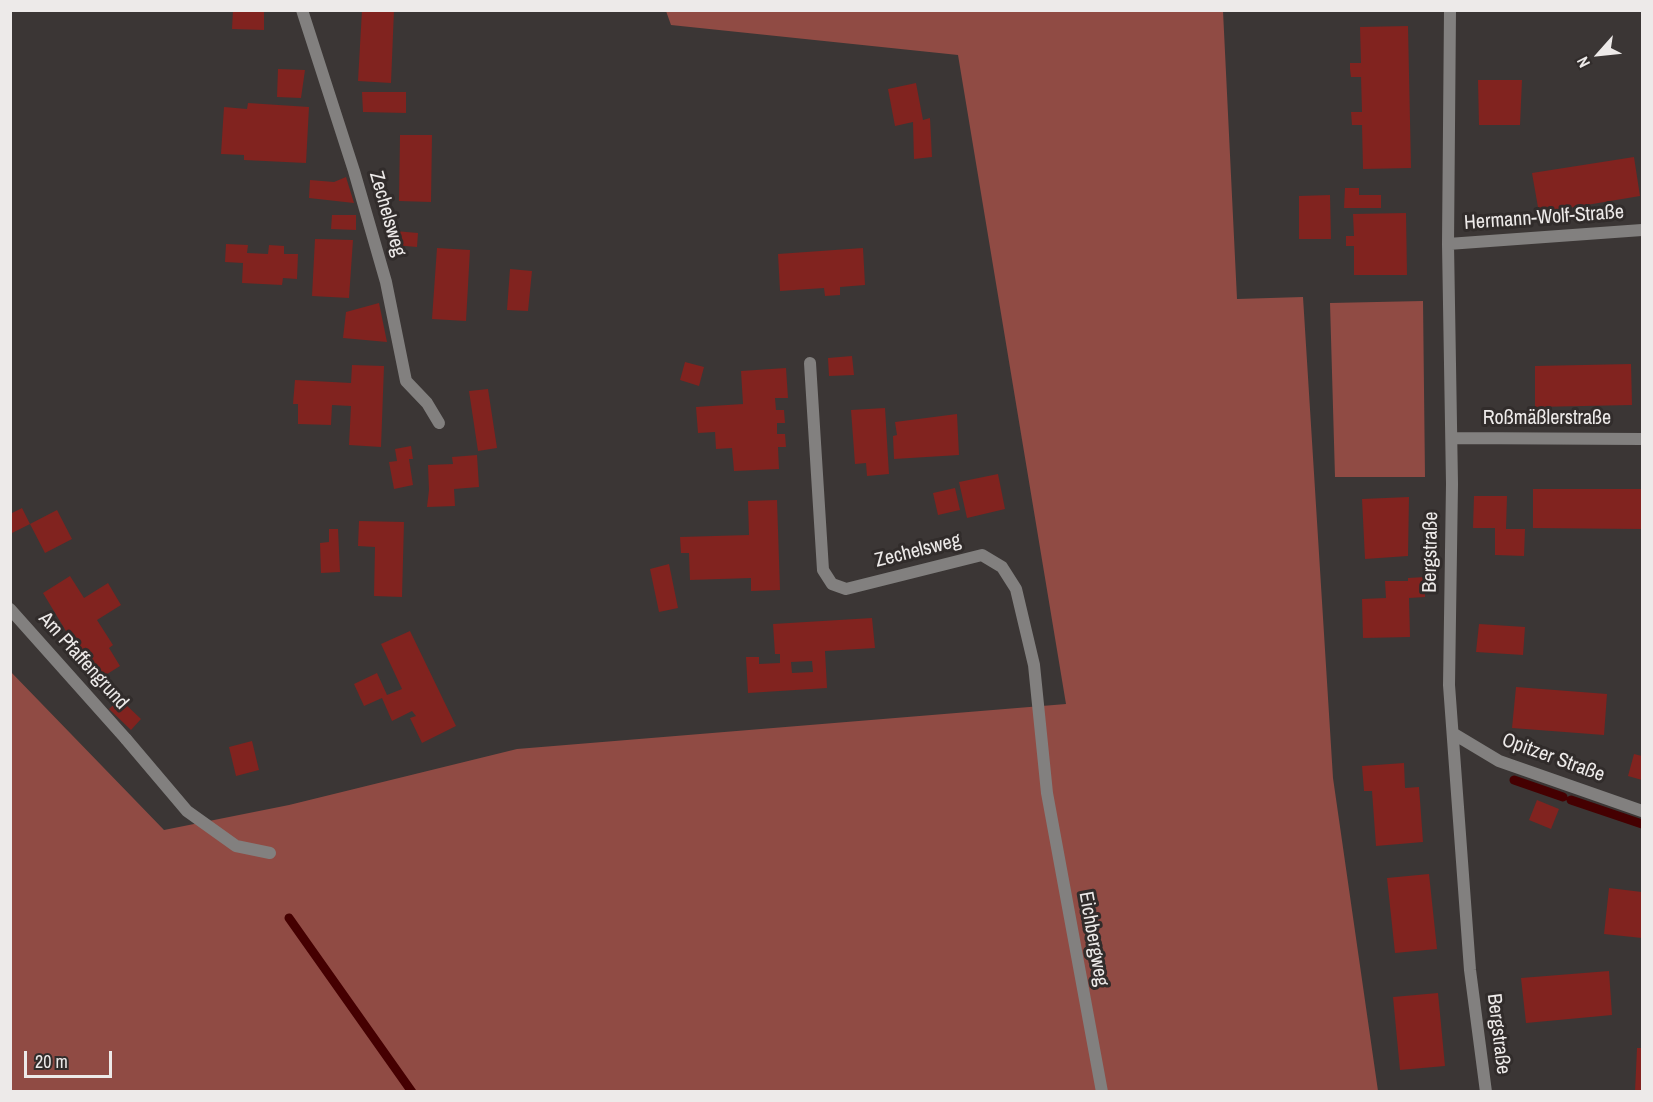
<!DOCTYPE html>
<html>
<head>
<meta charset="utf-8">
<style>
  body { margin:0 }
  #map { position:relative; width:1653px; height:1102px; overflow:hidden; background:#3b3635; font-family:"Archivo Narrow",sans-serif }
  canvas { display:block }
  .frame { position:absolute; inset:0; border:12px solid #edeae9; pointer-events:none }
  .north { position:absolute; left:1569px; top:24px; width:60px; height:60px; -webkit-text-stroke:4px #312c2b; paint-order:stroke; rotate:243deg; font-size:16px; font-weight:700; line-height:24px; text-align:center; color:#edeae9 }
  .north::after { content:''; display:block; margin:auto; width:21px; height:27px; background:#edeae9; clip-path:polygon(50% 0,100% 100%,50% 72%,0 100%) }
  .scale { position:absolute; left:24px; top:1051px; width:88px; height:27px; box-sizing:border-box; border:3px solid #edeae9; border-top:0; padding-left:8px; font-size:18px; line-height:21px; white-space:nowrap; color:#edeae9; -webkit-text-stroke:4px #312c2b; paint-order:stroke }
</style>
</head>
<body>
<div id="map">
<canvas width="1653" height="1102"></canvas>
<div class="frame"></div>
<div class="north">N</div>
<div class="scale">20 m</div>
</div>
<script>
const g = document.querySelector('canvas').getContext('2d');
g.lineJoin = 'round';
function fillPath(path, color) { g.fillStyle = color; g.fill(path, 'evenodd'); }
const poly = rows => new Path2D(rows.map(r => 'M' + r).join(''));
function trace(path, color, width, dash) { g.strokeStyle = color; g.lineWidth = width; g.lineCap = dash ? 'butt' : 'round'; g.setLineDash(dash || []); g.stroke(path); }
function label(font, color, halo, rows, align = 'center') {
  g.font = font + ' "Archivo Narrow",sans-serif'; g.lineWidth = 6; g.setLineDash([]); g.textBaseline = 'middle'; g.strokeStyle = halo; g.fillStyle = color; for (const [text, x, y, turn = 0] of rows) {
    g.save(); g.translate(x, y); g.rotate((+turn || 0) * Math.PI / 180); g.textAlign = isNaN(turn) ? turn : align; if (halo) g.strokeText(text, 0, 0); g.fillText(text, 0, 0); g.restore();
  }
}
const green = poly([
  [666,11,1223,11,1237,299,1303,297,1333,778,1378,1091,11,1091,10,671,164,830,289,805,517,749,1066,704,958,55,671,25],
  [1423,301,1425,477,1335,477,1330,303]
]);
const stream = poly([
  [1514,780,1563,797],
  [1571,800,1642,824],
  [289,918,412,1092]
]);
const building = poly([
  [233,10,264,10,264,30,232,29],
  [362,10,394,10,391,83,358,81],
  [1408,26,1411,168,1363,169,1362,125,1352,125,1351,112,1362,112,1361,77,1351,77,1350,69,1350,63,1361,63,1360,27],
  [278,69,305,70,301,98,277,97],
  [1478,80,1522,80,1520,125,1479,125],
  [916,83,923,120,930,118,932,157,914,159,913,122,895,126,888,89],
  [362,92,406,92,406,113,363,112],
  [248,103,309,107,306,163,244,160,244,155,221,154,224,107,247,109],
  [400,135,432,135,431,202,399,201],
  [1634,157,1640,196,1539,213,1532,173],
  [346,177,354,203,309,198,310,180,334,182],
  [1345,188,1359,188,1359,195,1381,195,1381,208,1344,208],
  [1330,195,1331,239,1299,239,1299,196],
  [1406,213,1407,275,1354,275,1354,246,1346,246,1346,236,1354,236,1353,214],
  [332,215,356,215,356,230,331,229],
  [395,231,418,233,417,247,394,245],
  [315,239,353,240,349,298,312,296],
  [226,244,248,245,247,253,268,254,269,245,284,246,284,254,298,254,297,279,283,278,282,285,242,283,243,263,225,262],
  [437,248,470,250,466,321,432,319],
  [863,248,865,285,840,287,840,295,825,296,824,288,780,291,778,254],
  [510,269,532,271,528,311,507,310],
  [379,303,387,342,343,338,346,312],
  [852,356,854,375,829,376,828,358],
  [685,362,704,367,699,386,680,380],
  [1631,364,1632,405,1535,407,1535,366],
  [352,365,384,366,381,447,349,445,351,406,332,405,331,425,298,424,298,404,293,404,295,380,351,383],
  [786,368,788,398,775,398,776,410,784,410,785,423,777,423,777,434,785,434,786,447,778,447,779,469,734,471,732,448,716,449,715,432,698,433,696,407,743,404,741,371],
  [488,389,497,448,478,451,469,391],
  [885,408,889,474,867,476,866,463,855,464,851,410],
  [957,414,959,455,894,459,893,436,897,435,895,422],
  [411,446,413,459,409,459,413,485,394,489,389,462,397,461,395,449],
  [477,455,479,487,454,489,455,506,427,507,429,490,428,465,453,464,452,457],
  [998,474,1005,509,967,518,959,482],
  [955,488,960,510,938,515,933,493],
  [1533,489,1642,489,1642,529,1533,528],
  [1474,496,1507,496,1506,529,1525,529,1524,556,1495,555,1495,528,1473,528],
  [1409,497,1408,556,1365,559,1362,499],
  [777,500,780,590,751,591,751,578,690,580,689,553,681,553,680,537,749,535,748,501],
  [22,508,30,524,12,533,10,514],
  [57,510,72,539,45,553,30,524],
  [359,521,404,522,402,597,374,596,375,547,358,546],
  [329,529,338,529,340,572,321,573,320,543,329,542],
  [669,564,678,608,659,612,650,569],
  [70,576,84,598,108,583,121,605,97,620,113,645,109,648,120,666,96,681,43,593],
  [1425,577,1425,597,1409,598,1410,637,1363,638,1362,599,1386,598,1385,581,1408,581,1408,578],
  [872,618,875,648,825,651,827,688,748,693,746,657,759,657,759,664,780,663,780,654,775,654,773,624],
  [812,661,813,672,792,673,791,662],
  [1479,624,1525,627,1523,655,1476,652],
  [410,631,456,726,422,743,410,718,416,716,412,711,392,721,382,698,364,706,354,684,377,673,387,695,402,689,381,644],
  [1516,687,1607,694,1604,735,1512,728],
  [120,699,141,719,131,730,109,709],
  [252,741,259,770,236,776,229,747],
  [1634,754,1642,756,1642,780,1628,776],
  [1404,763,1405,788,1419,787,1423,842,1376,846,1372,791,1364,791,1362,766],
  [1537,800,1559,809,1551,829,1529,820],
  [1429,874,1437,949,1395,953,1387,878],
  [1609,888,1642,892,1642,938,1604,934],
  [1609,971,1612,1015,1526,1023,1521,978],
  [1438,993,1445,1066,1400,1070,1393,997],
  [1637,1048,1642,1048,1642,1092,1635,1092]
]);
const service = poly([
  [126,739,187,811,236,846,270,853]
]);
const minor = poly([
  [302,10,354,171,386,282,406,381,427,403,439,423],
  [1450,10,1448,244,1452,484,1449,685,1470,970,1486,1092],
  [1448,244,1642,230],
  [810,363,823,570,832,584,846,589,982,555,1002,567,1016,589,1034,665,1047,793,1102,1092],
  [1452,438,1642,439],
  [10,609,126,739],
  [1454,734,1499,761,1642,811]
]);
const streetNames = [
  ["Zechelsweg",387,214,74],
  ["Hermann-Wolf-Straße",1544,218,-4],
  ["Roßmäßlerstraße",1547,419],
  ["Zechelsweg",918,551,-14],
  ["Bergstraße",1431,552,-89],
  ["Am Pfaffengrund",83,661,48],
  ["Opitzer Straße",1553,758,20],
  ["Eichbergweg",1093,939,80],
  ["Bergstraße",1498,1034,83]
];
fillPath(green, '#904b44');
trace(stream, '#450001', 9);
fillPath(building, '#81231f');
trace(service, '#82807f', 12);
trace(minor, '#82807f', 12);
label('20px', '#edeae9', '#312c2b', streetNames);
</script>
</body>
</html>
